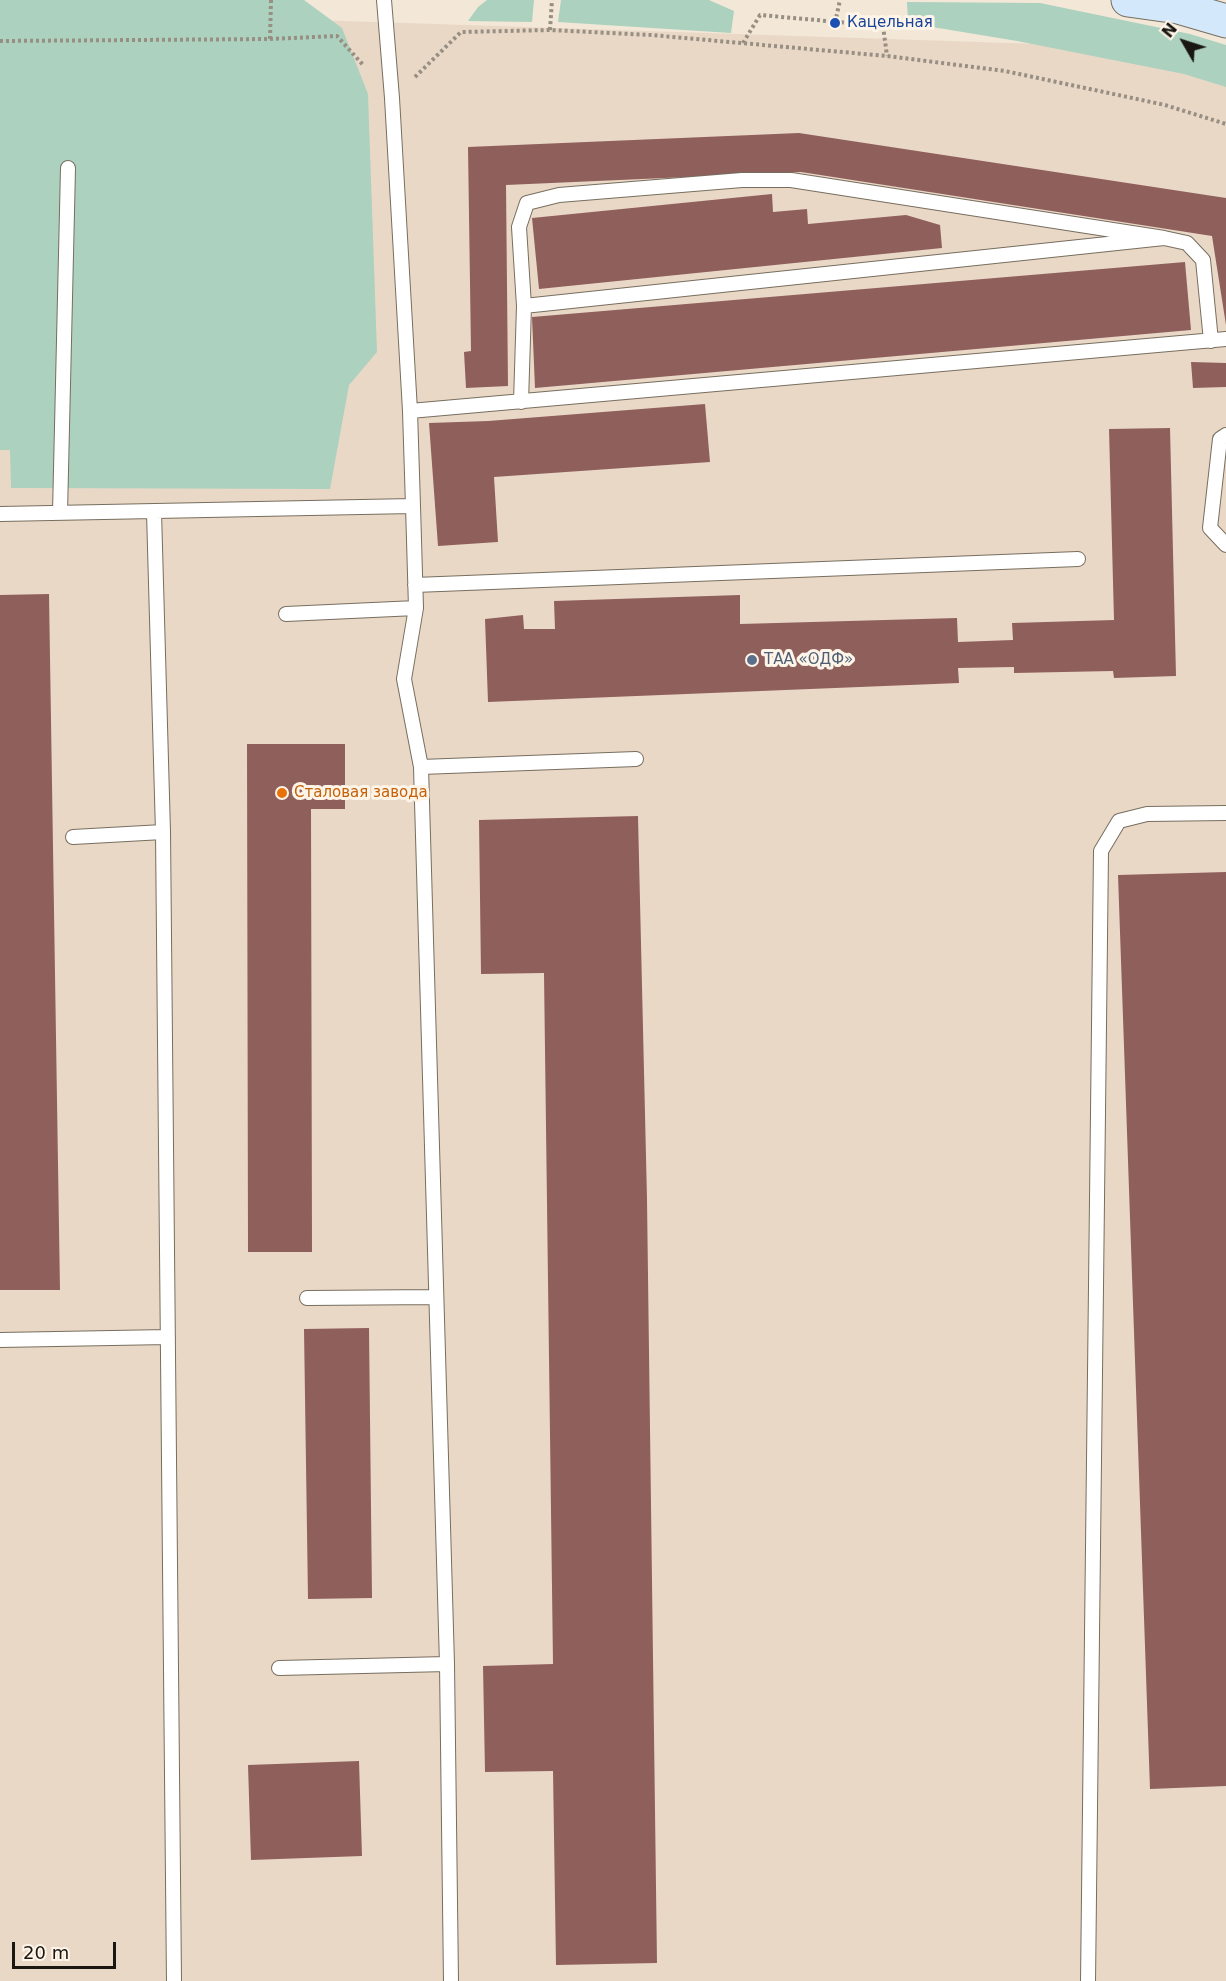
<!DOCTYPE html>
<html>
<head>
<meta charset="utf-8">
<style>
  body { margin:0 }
  #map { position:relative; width:1226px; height:1981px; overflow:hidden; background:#f3e8d7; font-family:"DejaVu Sans",sans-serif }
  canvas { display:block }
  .north { position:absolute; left:1154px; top:12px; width:60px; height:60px; -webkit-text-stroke:4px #fef5e8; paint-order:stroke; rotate:309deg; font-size:16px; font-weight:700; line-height:24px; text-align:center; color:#1a1611 }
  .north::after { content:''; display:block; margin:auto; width:21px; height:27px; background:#1a1611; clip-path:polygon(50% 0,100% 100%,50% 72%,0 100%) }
  .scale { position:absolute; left:12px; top:1942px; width:104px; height:27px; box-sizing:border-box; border:3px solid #1a1611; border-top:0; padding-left:8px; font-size:18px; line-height:21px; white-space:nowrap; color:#1a1611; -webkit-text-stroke:4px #fef5e8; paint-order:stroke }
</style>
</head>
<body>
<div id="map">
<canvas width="1226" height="1981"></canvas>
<div class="north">N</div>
<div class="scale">20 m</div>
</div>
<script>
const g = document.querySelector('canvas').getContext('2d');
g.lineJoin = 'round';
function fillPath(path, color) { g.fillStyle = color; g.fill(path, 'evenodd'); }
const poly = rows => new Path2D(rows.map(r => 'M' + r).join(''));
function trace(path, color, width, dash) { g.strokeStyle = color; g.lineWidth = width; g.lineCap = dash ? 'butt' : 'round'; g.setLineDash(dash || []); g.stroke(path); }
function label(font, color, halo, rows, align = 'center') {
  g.font = font + ' "DejaVu Sans",sans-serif'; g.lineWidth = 6; g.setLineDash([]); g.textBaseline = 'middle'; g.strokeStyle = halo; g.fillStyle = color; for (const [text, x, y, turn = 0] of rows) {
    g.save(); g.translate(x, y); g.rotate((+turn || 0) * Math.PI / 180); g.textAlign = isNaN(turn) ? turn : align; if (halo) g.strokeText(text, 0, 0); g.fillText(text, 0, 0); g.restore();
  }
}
const industrial = poly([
  [315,20,1132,47,1226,79,1226,1981,0,1981,0,22]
]);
const green = poly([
  [0,0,304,0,342,28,368,94,377,352,349,385,330,489,11,488,10,450,0,450],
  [487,0,534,0,532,22,468,21,478,7],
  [561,0,709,0,734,11,731,33,558,22],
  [907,2,1040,3,1190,34,1226,45,1226,87,1184,74,1017,41,908,23]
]);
const building = poly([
  [799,133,1226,198,1226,325,1212,236,801,172,506,185,508,386,466,388,464,352,471,351,468,147],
  [772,194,773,212,807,209,808,224,906,215,940,225,942,248,539,289,532,218],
  [1185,262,1191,330,535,388,532,317],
  [1191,362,1226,363,1226,387,1193,388],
  [705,404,710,462,494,477,498,542,438,546,429,423,488,421],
  [1170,428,1176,676,1114,678,1113,671,1014,673,1014,667,958,668,959,683,488,702,485,619,523,615,524,629,555,629,554,601,740,595,740,624,957,618,958,642,1013,640,1012,623,1114,620,1109,429],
  [49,594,60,1290,0,1290,0,595],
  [247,744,345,744,345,809,311,809,312,1252,248,1252],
  [638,816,647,1199,657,1963,556,1965,553,1771,485,1772,483,1666,553,1664,544,973,481,974,479,820],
  [1226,872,1226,1786,1150,1789,1118,875],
  [369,1328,372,1598,308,1599,304,1329],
  [359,1761,362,1856,251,1860,248,1765]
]);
const path = poly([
  [835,23,840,0],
  [550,30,552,0],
  [270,39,271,0],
  [0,41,270,39,337,36,364,66],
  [743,43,760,15,883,26,887,56],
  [415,77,461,32,550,30,651,35,887,56,1005,71,1165,105,1226,124]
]);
const lane = poly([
  [384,0,392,98,410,411,413,506,416,608,404,679,421,767,447,1664,451,1981],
  [1164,238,791,180,742,180,559,195,527,203,519,227,524,306,1164,238,1187,243,1203,260,1211,341],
  [521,402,524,306],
  [410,411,1226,339],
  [1226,435,1220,439,1210,528,1226,545],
  [154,512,163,832,174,1981],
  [60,513,68,168],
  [0,514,413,506],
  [415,585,1078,559],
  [286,614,416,608],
  [421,767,636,759],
  [73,837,163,832],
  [307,1298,436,1297],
  [0,1340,168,1337],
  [279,1668,447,1664],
  [1088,1981,1101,851,1119,821,1147,814,1226,813]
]);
const secondary = poly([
  [1128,0,1178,7,1226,21]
]);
const markers = [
  [835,23,6,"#1a4fb4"],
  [752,660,6,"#5c6f8a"],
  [282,793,6,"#e8710a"]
];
const transitNames = [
  ["Кацельная",847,23]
];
const serviceNames = [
  ["ТАА «ОДФ»",764,660]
];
const foodNames = [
  ["Сталовая завода",294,793]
];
fillPath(industrial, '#ead8c7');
fillPath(green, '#acd1bf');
fillPath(building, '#8f5f5c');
trace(lane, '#776e5f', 16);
trace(secondary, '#776e5f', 35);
trace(path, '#978f83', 4, [3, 3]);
trace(lane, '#fff', 14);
trace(secondary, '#d3e9fb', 33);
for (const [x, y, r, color] of markers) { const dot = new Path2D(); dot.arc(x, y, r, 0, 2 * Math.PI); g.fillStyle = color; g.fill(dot); trace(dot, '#fef5e8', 2); }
label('15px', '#164399', '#fef5e8', transitNames, 'left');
label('15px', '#4e5e75', '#fef5e8', serviceNames, 'left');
label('15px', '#c56008', '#fef5e8', foodNames, 'left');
</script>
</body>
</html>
